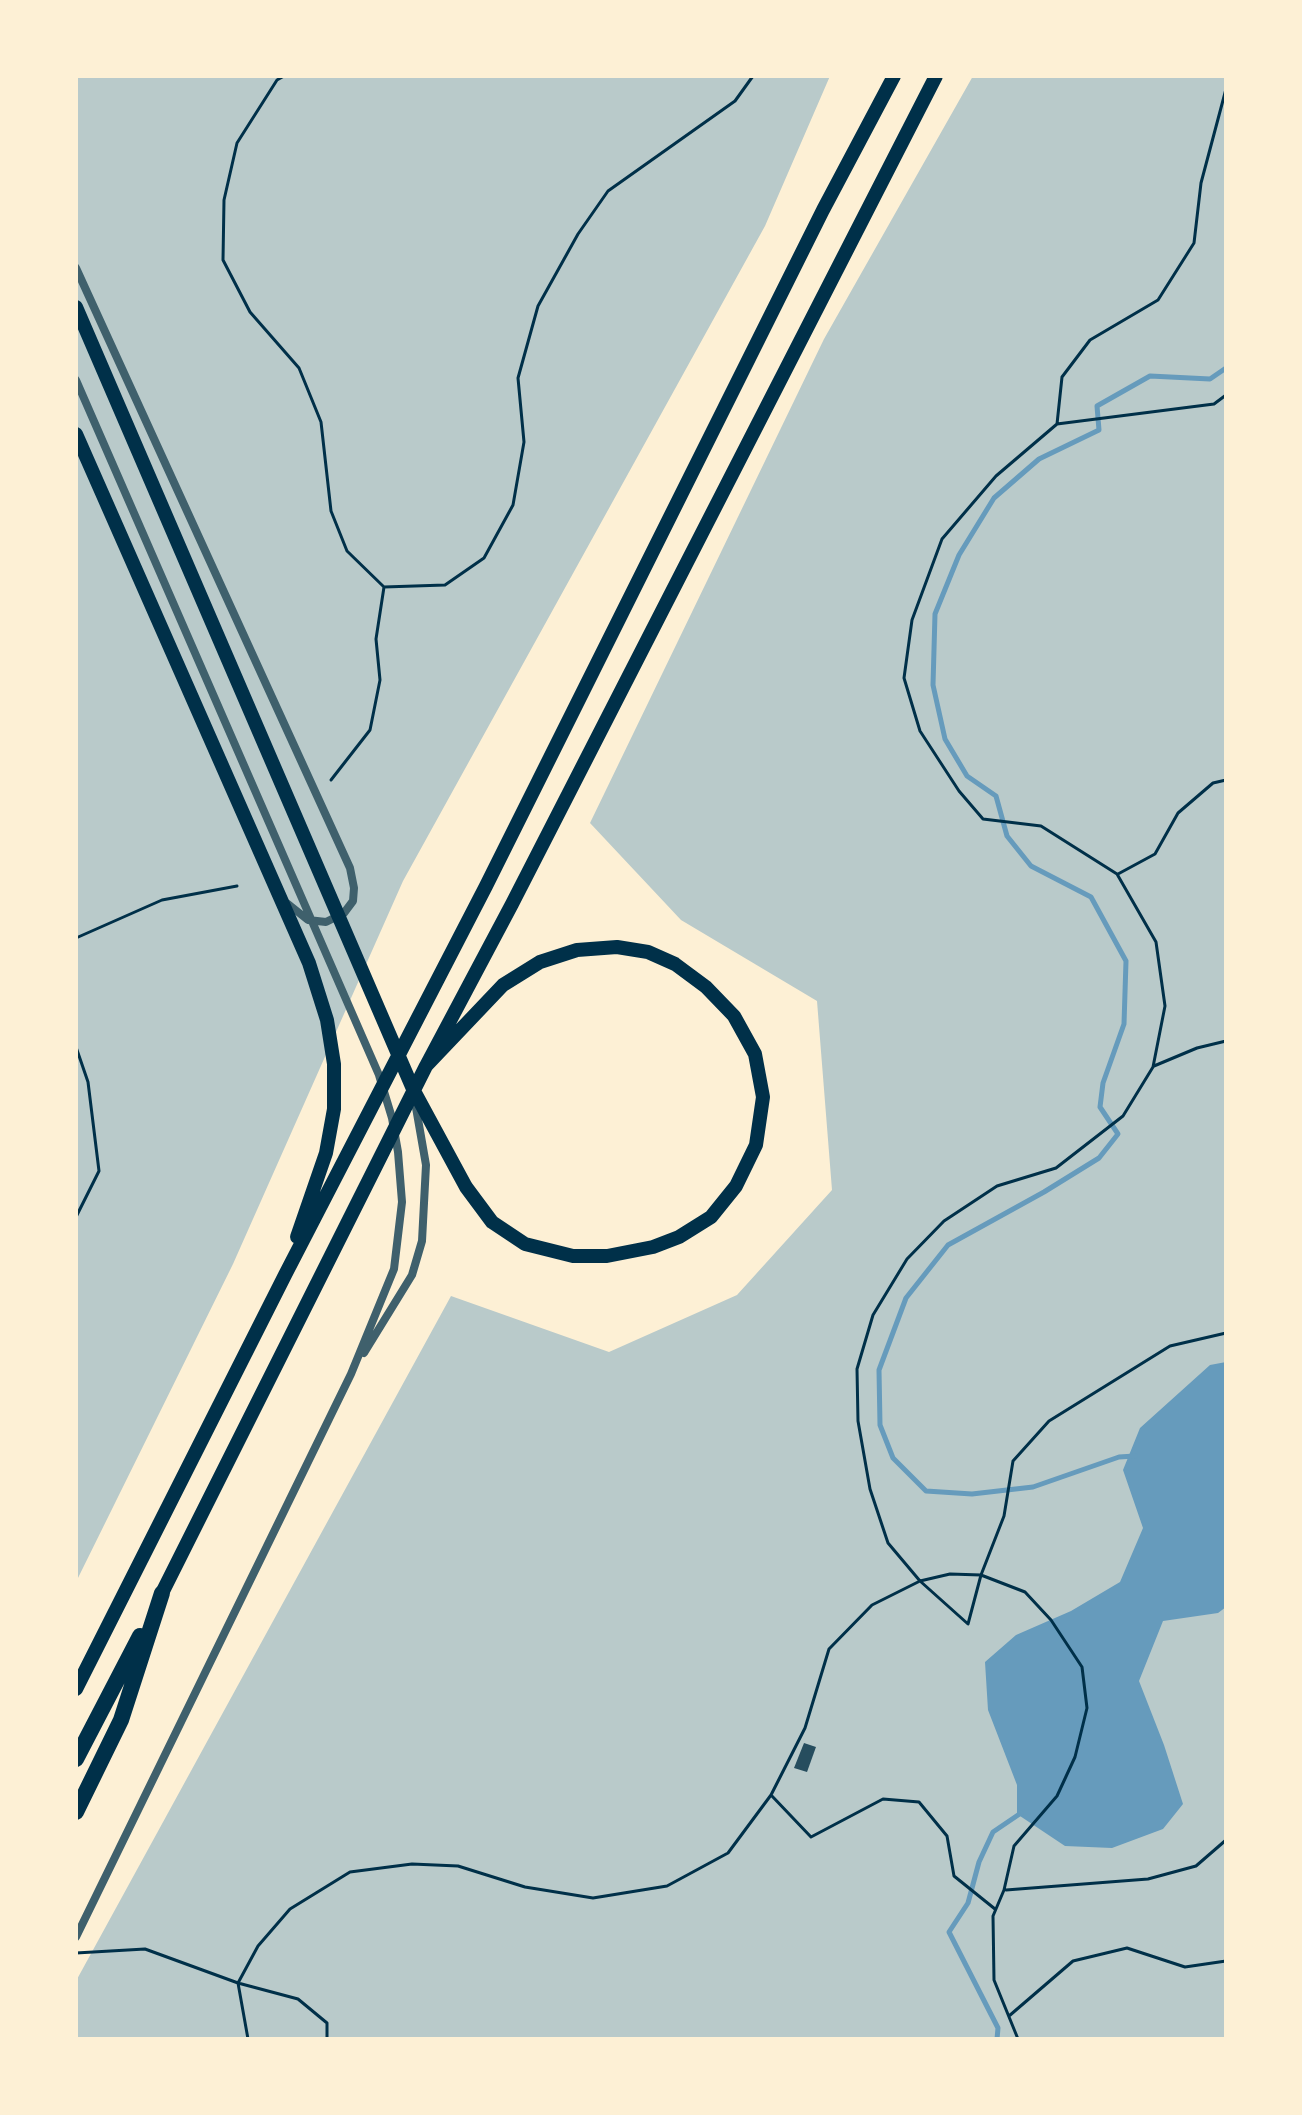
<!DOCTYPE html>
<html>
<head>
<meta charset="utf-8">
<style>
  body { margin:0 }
  #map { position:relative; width:1302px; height:2115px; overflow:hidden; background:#fdf0d5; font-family:"DM Sans",sans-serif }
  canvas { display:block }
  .frame { position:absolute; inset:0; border:78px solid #fdf0d5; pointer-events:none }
</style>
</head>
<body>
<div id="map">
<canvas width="1302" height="2115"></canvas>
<div class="frame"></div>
</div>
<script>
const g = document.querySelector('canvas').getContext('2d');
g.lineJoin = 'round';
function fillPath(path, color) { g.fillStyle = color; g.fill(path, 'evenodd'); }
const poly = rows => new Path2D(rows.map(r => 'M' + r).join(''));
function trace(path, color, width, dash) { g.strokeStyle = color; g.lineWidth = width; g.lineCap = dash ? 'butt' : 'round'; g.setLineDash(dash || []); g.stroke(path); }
const green = poly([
  [76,76,830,76,765,226,403,881,233,1264,76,1582],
  [973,76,1226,76,1226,2039,76,2039,76,1981,451,1296,609,1352,737,1295,832,1190,817,1001,681,920,590,823,824,339]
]);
const water = poly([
  [1226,1362,1226,1607,1218,1613,1163,1621,1139,1681,1164,1745,1183,1804,1163,1829,1112,1848,1065,1846,1017,1814,1017,1785,988,1710,985,1662,1016,1635,1071,1611,1120,1582,1143,1528,1123,1470,1140,1428,1210,1365]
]);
const stream = poly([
  [1135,1456,1119,1457,1033,1487,972,1494,926,1491,893,1458,880,1425,879,1370,906,1298,948,1245,1044,1192,1099,1158,1118,1134,1100,1107,1103,1083,1124,1024,1126,961,1091,897,1031,866,1007,836,996,796,967,776,945,739,933,685,935,614,959,555,994,498,1039,459,1099,430,1097,406,1150,376,1210,379,1226,368],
  [997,2039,998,2028,949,1932,968,1903,979,1862,993,1832,1021,1813]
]);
const building = poly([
  [804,1743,816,1747,807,1772,794,1768]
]);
const path = poly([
  [284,76,277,80,237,143,224,200,223,260,250,312,299,368,321,422,331,511,347,551,384,587,445,585,484,558,513,505,524,442,518,378,538,306,578,234,608,191,735,101,753,76],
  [1226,395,1214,404,1057,424,996,476,942,539,912,620,904,678,920,731,959,791,983,819,1041,826,1117,874,1156,942,1165,1006,1153,1067,1123,1116,1056,1168,997,1186,944,1221,907,1259,873,1315,857,1369,858,1421,870,1489,888,1543,920,1581,968,1624,981,1575,1004,1516,1013,1461,1049,1421,1170,1346,1226,1333],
  [1057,424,1062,377,1090,340,1158,300,1194,243,1201,183,1226,89],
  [331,780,370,730,380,680,376,639,384,587],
  [1118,874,1155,854,1178,813,1213,783,1226,780],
  [76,938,162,900,237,886],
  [76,1047,88,1082,99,1171,76,1217],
  [1154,1066,1197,1048,1226,1041],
  [771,1795,811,1837,883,1799,919,1802,947,1836,954,1876,995,1909],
  [1006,1890,1148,1879,1196,1866,1226,1840],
  [76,1953,145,1949,238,1983,298,1999,327,2023,327,2039],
  [1009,2016,1073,1961,1127,1948,1185,1967,1226,1961],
  [248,2039,238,1983,258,1946,290,1909,350,1872,412,1864,458,1866,525,1887,593,1898,667,1886,728,1853,771,1795,805,1728,829,1649,872,1605,920,1581,950,1574,981,1575,1025,1592,1051,1620,1082,1667,1087,1708,1075,1757,1057,1796,1014,1846,1004,1890,993,1916,994,1980,1018,2039]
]);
const minor = poly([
  [76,268,350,868,354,888,353,901,344,913,326,922,308,920,288,904],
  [76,380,379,1075,392,1118,398,1152,402,1202,394,1269,351,1374,76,1937],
  [364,1353,412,1275,422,1241,426,1165,415,1102]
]);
const trunk = poly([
  [76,307,413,1089,466,1187,492,1222,525,1244,573,1256,607,1256,653,1247,679,1237,711,1217,736,1186,756,1145,763,1097,755,1054,734,1016,706,987,675,964,648,952,617,947,577,950,540,962,503,985,426,1066],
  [76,434,309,963,327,1020,334,1064,334,1109,326,1153,297,1237],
  [162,1593,426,1066,512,904,936,76],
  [76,1689,285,1275,486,886,823,210,894,76]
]);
const motorway = poly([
  [76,1759,140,1636],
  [76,1812,121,1720,162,1593]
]);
fillPath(green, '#b9caca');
fillPath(water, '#669bbc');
trace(stream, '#669bbc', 5);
fillPath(building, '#264d5e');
trace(path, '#003049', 3);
trace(minor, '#3f606c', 8);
trace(trunk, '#003049', 14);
trace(motorway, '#003049', 16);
</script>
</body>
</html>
